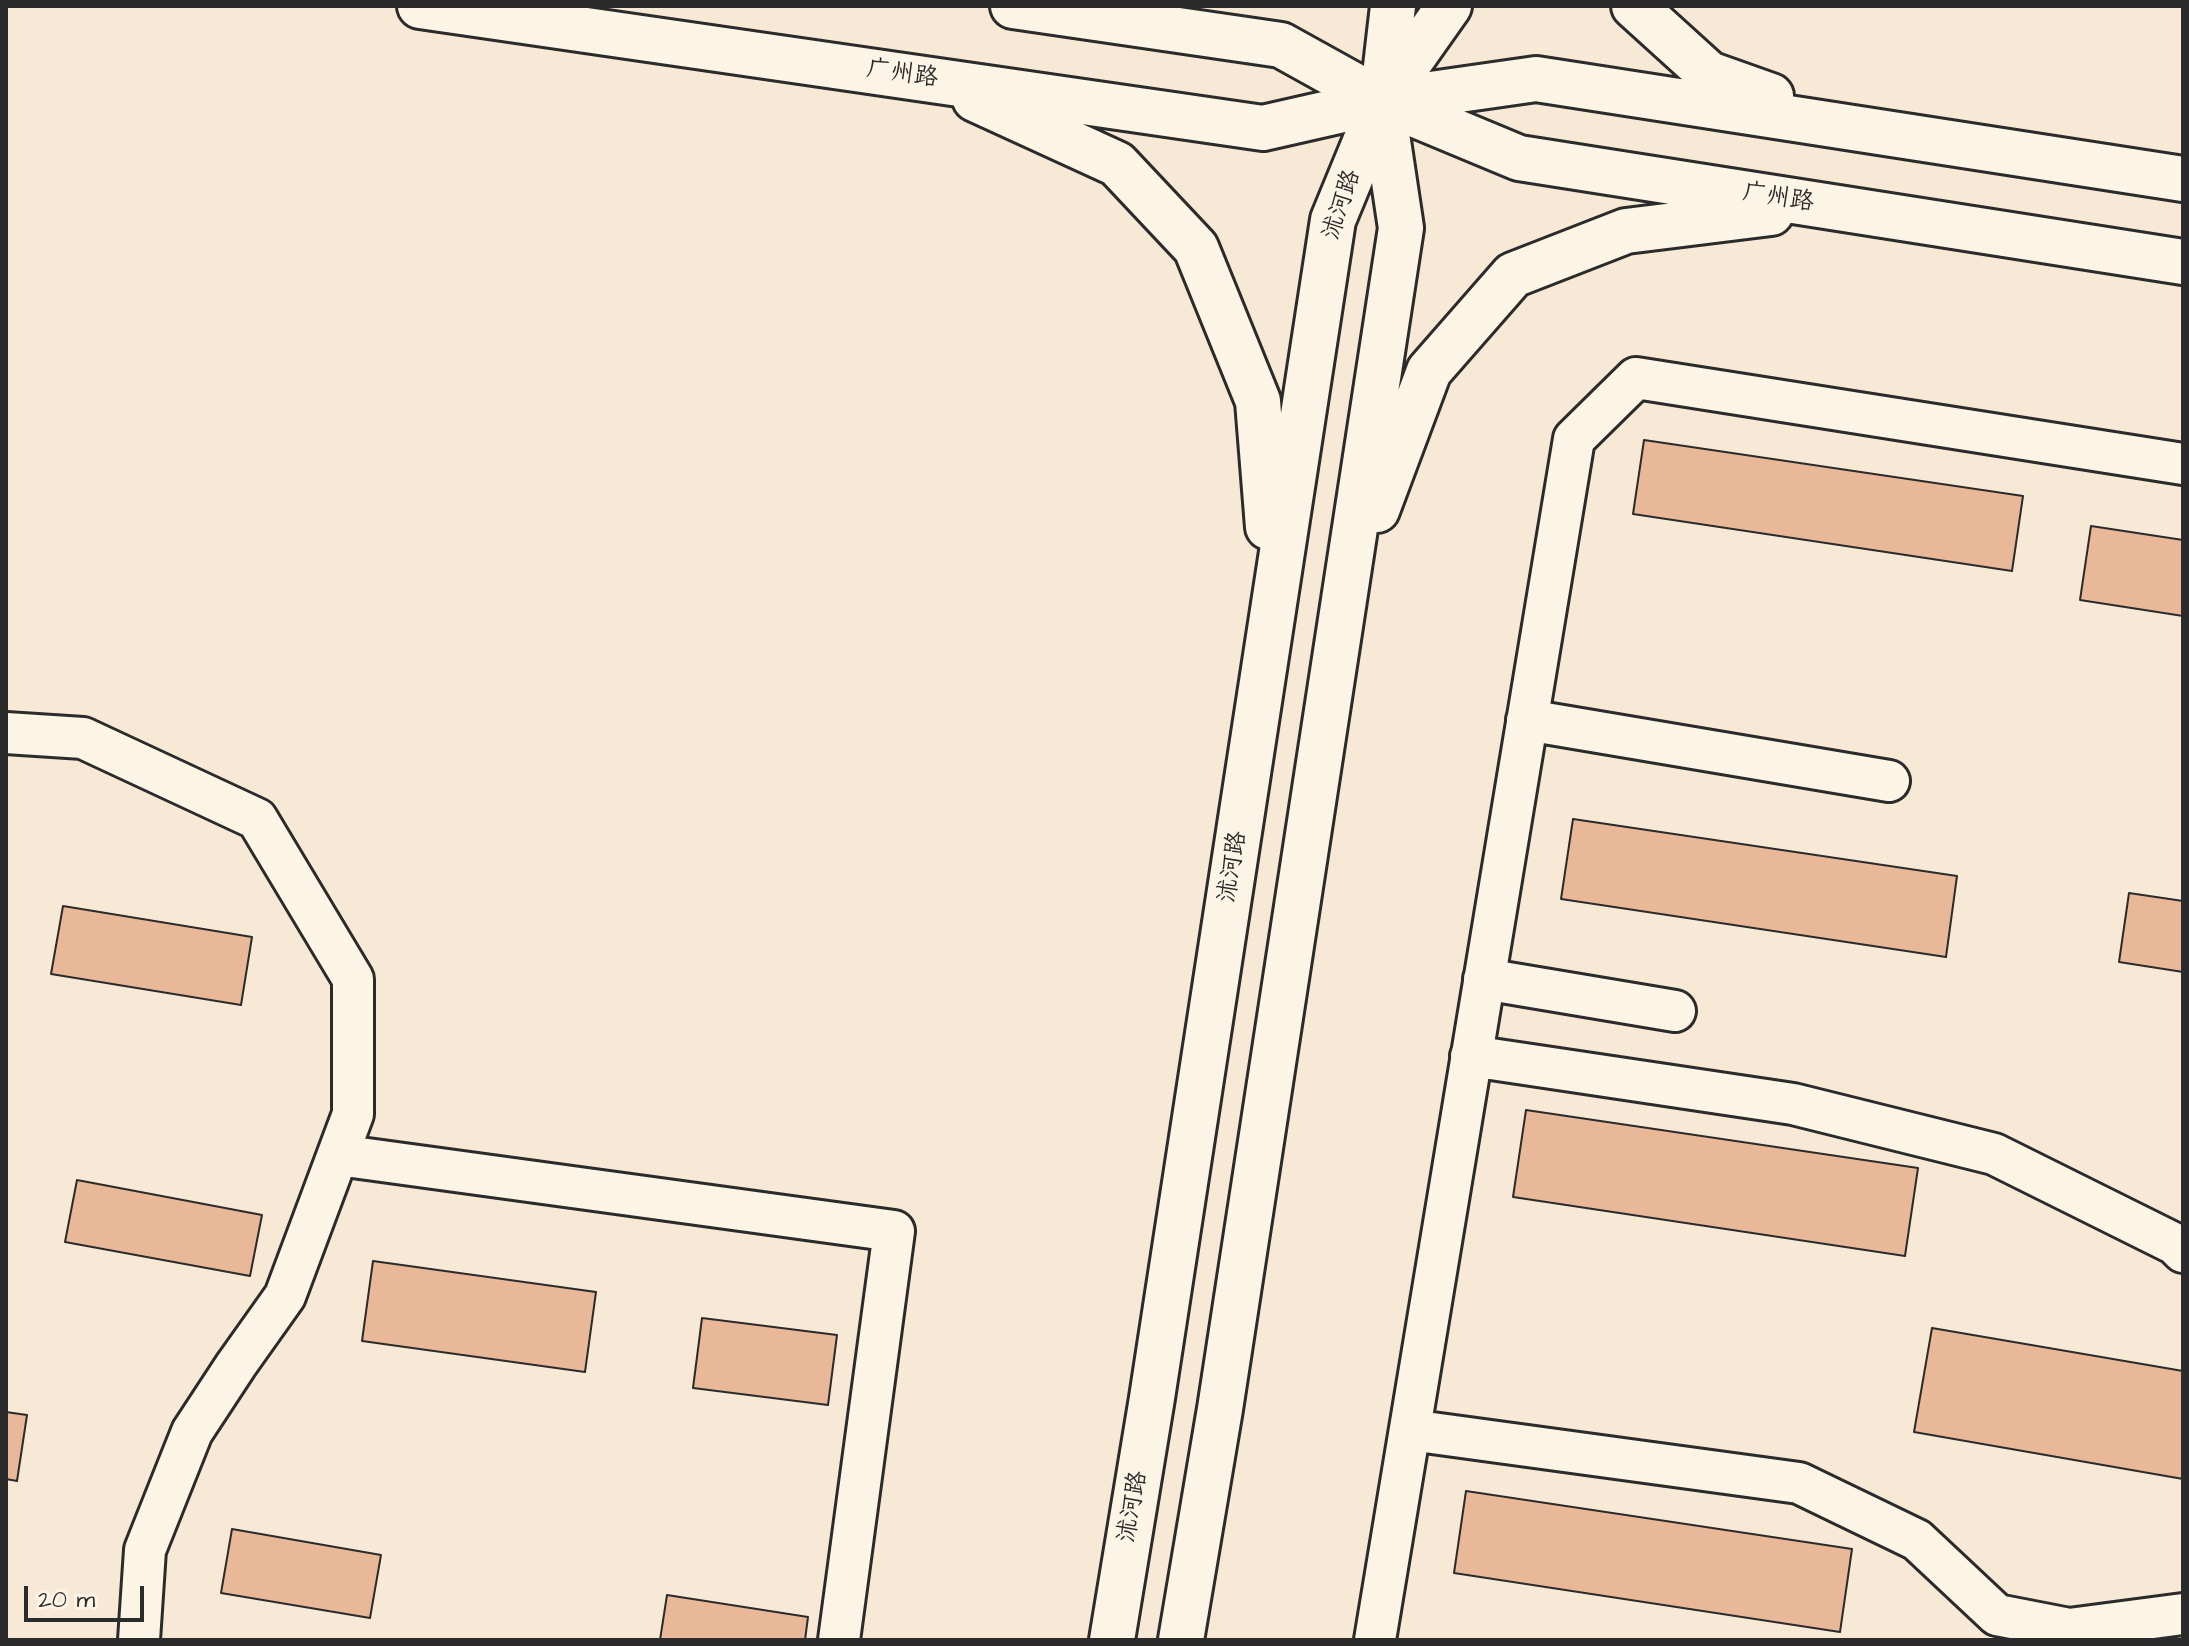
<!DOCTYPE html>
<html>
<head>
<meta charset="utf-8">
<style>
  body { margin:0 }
  #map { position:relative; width:2189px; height:1646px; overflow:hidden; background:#f8e9d6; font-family:"Architects Daughter",sans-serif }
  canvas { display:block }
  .frame { position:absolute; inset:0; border:8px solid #2b2b2b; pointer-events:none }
  .scale { position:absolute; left:24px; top:1586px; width:120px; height:36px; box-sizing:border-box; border:4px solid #2b2b2b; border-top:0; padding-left:10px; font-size:24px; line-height:28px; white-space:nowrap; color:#2b2b2b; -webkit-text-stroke:6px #fcf5e5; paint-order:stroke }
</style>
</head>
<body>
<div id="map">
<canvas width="2189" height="1646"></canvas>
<div class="frame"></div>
<div class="scale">20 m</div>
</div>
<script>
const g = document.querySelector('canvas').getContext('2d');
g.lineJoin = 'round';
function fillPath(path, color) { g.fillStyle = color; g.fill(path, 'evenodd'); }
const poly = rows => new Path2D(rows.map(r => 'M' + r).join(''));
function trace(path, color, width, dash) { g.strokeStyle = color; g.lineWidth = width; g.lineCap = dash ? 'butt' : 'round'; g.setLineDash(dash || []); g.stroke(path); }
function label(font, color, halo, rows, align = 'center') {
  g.font = font + ' "Architects Daughter","LXGW WenKai TC",sans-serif'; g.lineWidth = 6; g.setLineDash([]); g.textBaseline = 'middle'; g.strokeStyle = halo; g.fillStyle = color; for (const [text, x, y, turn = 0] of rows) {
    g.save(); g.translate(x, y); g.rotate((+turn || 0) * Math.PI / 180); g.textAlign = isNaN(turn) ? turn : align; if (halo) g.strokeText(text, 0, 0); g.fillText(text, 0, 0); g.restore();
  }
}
const building = poly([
  [1644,440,2023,496,2012,571,1633,514,1644,440],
  [2091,526,2183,540,2183,616,2080,600,2091,526],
  [1573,819,1957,876,1946,957,1561,899,1573,819],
  [2129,893,2183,901,2183,972,2119,962,2129,893],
  [63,906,252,937,241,1005,51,974,63,906],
  [1526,1110,1918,1168,1905,1256,1513,1197,1526,1110],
  [77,1180,262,1215,250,1276,65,1242,77,1180],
  [373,1261,596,1292,585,1372,362,1341,373,1261],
  [702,1318,837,1335,828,1405,693,1388,702,1318],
  [1932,1328,2183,1371,2183,1479,1914,1432,1932,1328],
  [6,1412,27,1415,17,1481,6,1479,6,1412],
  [1466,1491,1852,1549,1840,1632,1454,1573,1466,1491],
  [232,1529,381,1555,370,1618,221,1593,232,1529],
  [667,1595,808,1617,805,1640,660,1640,667,1595]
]);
const minor = poly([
  [1527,720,1889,781],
  [6,733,83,738,257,819,353,979,353,1114,285,1296,236,1365,192,1432,145,1550,139,1640],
  [1484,979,1675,1011],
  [1471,1056,1793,1104,1994,1154,2175,1244,2183,1252],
  [338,1155,894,1231,839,1640],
  [1410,1430,1799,1483,1917,1540,1997,1615,2069,1629,2183,1614],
  [1375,1640,1574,439,1636,378,2183,464]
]);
const major = poly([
  [420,6,1263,128,1382,101,1536,79,2183,179],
  [1013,6,1281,45,1382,101,1519,158,2183,262],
  [1634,6,1709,74,1771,96],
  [975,99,1117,164,1196,248,1258,401,1268,527],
  [1377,510,1429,371,1513,275,1626,231,1771,213],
  [1112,1640,1152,1398,1333,220,1382,101,1449,6],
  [1181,1640,1220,1409,1401,228,1382,101,1393,6]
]);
const streetNames = [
  ["广州路",902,75,8],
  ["广州路",1778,199,9],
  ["沭河路",1343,205,-72],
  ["沭河路",1234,867,-81],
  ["沭河路",1134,1507,-80]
];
fillPath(building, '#e8b899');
trace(building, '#2b2b2b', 2);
trace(minor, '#2b2b2b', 46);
trace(major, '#2b2b2b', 50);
trace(minor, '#fcf5e5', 40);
trace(major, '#fcf5e5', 44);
label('24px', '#2b2b2b', '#fcf5e5', streetNames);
</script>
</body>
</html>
